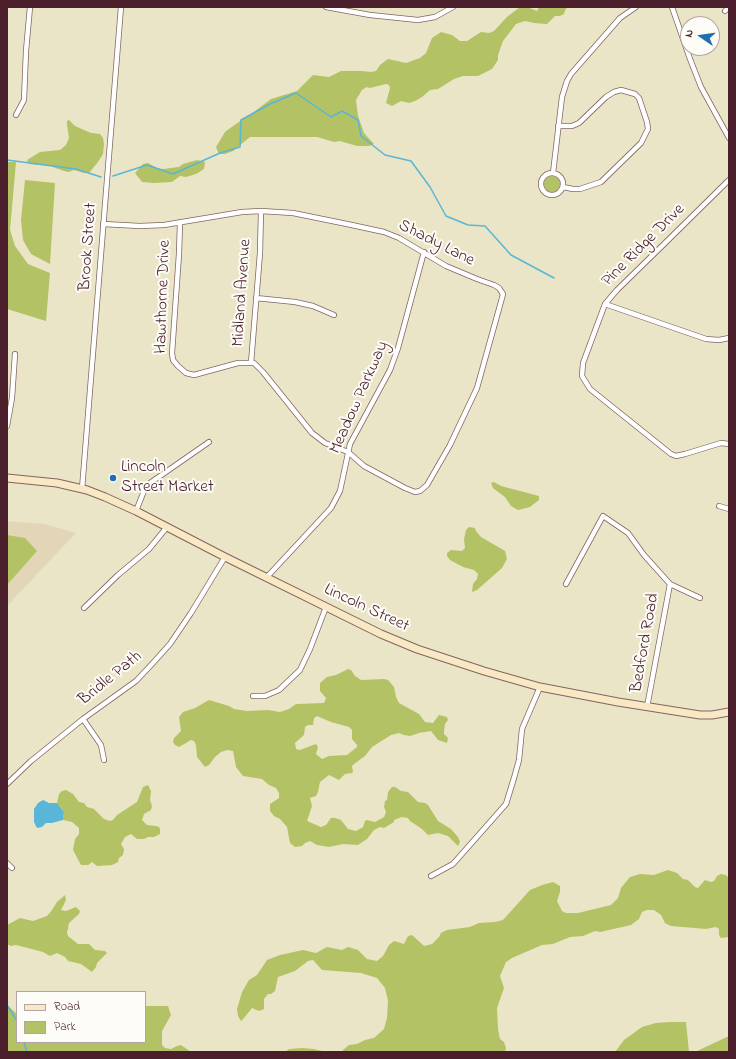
<!DOCTYPE html>
<html>
<head>
<meta charset="utf-8">
<style>
  body { margin:0 }
  #map { position:relative; width:736px; height:1059px; overflow:hidden; background:#ebe5c7; font-family:"Indie Flower",sans-serif }
  canvas { display:block }
  .frame { position:absolute; inset:0; border:8px solid #4a1f2b; pointer-events:none }
  .legend { position:absolute; left:16px; top:991px; width:130px; height:52px; box-sizing:border-box; background:#fdfcf7; border:1px solid #b5a4a5; margin:0; padding:5px 7px; list-style:none; font-size:12px; color:#4a1f2b }
  .legend li { display:flex; align-items:center; gap:8px; height:20px }
  .legend b { width:20px; border:1px solid #b5a4a5 }
  .north { position:absolute; left:680px; top:16px; width:40px; height:40px; box-sizing:border-box; background:#fdfcf7; border:1px solid #b5a4a5; border-radius:50%; rotate:283deg; font-size:11px; font-weight:700; line-height:16px; text-align:center; color:#4a1f2b }
  .north::after { content:''; display:block; margin:auto; width:14px; height:18px; background:#1f6fb2; clip-path:polygon(50% 0,100% 100%,50% 72%,0 100%) }
</style>
</head>
<body>
<div id="map">
<canvas width="736" height="1059"></canvas>
<div class="frame"></div>
<ul class="legend">
<li><b style="height:5px;background:#f8e8c3"></b>Road</li>
<li><b style="height:11px;background:#b3c264"></b>Park</li>
</ul>
<div class="north">N</div>
</div>
<script>
const g = document.querySelector('canvas').getContext('2d');
g.lineJoin = 'round';
function fillPath(path, color) { g.fillStyle = color; g.fill(path, 'evenodd'); }
const poly = rows => new Path2D(rows.map(r => 'M' + r).join(''));
function trace(path, color, width, dash) { g.strokeStyle = color; g.lineWidth = width; g.lineCap = dash ? 'butt' : 'round'; g.setLineDash(dash || []); g.stroke(path); }
function label(font, color, halo, rows, align = 'center') {
  g.font = font + ' "Indie Flower",sans-serif'; g.lineWidth = 4; g.setLineDash([]); g.textBaseline = 'middle'; g.strokeStyle = halo; g.fillStyle = color; for (const [text, x, y, turn = 0] of rows) {
    g.save(); g.translate(x, y); g.rotate((+turn || 0) * Math.PI / 180); g.textAlign = isNaN(turn) ? turn : align; if (halo) g.strokeText(text, 0, 0); g.fillText(text, 0, 0); g.restore();
  }
}
const built = poly([
  [7,521,44,524,76,533,7,606]
]);
const green = poly([
  [520,7,527,7,537,11,539,7,568,7,565,10,564,14,560,16,555,16,547,24,534,23,525,21,516,24,503,41,498,55,498,60,492,69,478,76,463,76,454,79,438,89,430,90,422,97,415,101,409,103,401,101,392,106,386,103,390,88,389,85,386,84,370,88,367,87,362,90,356,100,358,116,364,133,374,144,369,146,357,146,340,141,334,142,317,137,250,137,233,151,225,154,220,154,218,152,216,147,225,132,233,126,255,111,271,99,297,91,313,75,329,77,341,71,362,71,371,72,376,71,380,65,388,59,406,63,420,58,426,53,432,38,441,32,452,35,460,41,467,41,481,32,489,33,494,31,507,17],
  [69,120,75,126,91,133,100,134,103,138,104,144,103,154,98,162,89,173,84,173,74,170,69,172,64,171,50,166,29,164,27,160,40,152,60,150,66,145,69,138,67,124,67,121],
  [197,160,205,162,204,169,196,174,186,177,180,176,172,182,154,183,142,182,135,173,143,164,148,163,157,168,163,169,179,167,183,164],
  [7,162,16,162,10,230,15,246,28,264,50,273,46,321,7,309],
  '544 184a8 8 0 1 1 16 0a8 8 0 1 1-16 0Z',
  [25,180,55,183,50,264,31,254,23,240,21,220],
  [494,482,501,486,539,496,539,500,530,507,518,510,511,506,505,497,493,488,491,483],
  [469,527,475,528,476,531,481,537,505,551,507,559,502,568,477,590,472,592,473,584,477,579,478,574,474,570,463,567,450,560,447,556,447,553,451,550,462,551,465,548,464,539,466,530],
  [7,535,25,538,37,551,7,585],
  [348,669,351,670,355,676,361,680,384,679,388,680,394,687,396,697,399,703,419,714,425,722,433,723,439,715,447,717,448,720,445,724,444,731,444,734,448,738,447,743,438,740,431,731,419,733,410,736,404,735,399,733,391,735,372,747,365,756,354,764,352,766,353,772,352,773,345,774,339,780,329,775,320,782,318,792,316,796,310,798,312,806,307,821,321,827,326,825,331,818,335,818,341,820,348,829,356,831,363,827,365,821,367,820,375,822,384,817,386,812,384,807,385,801,387,800,388,792,392,787,395,787,401,791,408,792,418,802,425,803,428,805,438,821,451,829,458,837,460,842,458,846,448,836,438,833,428,835,422,829,410,821,408,818,402,817,394,820,394,822,384,828,380,827,374,830,367,839,358,845,343,844,329,847,317,845,310,841,305,843,302,846,295,847,290,843,287,827,280,819,274,816,270,811,270,804,279,798,279,793,276,788,269,785,262,779,243,776,236,767,233,751,227,750,221,752,215,757,209,765,205,767,197,757,196,745,194,741,191,740,179,747,175,745,173,742,174,738,181,731,179,717,183,712,195,708,209,700,229,706,234,709,247,711,268,710,280,712,289,709,296,704,324,703,326,698,320,691,320,683,327,677,336,675],
  [317,716,331,722,349,727,352,730,352,739,357,745,357,747,347,755,329,756,322,759,316,754,318,747,316,744,300,750,296,749,295,743,304,735,305,727,308,725,313,725,314,718],
  [148,785,151,791,150,800,152,806,151,810,144,814,142,820,147,825,156,826,159,827,160,829,160,834,154,837,148,837,144,839,137,839,131,834,125,837,121,844,124,849,123,855,119,858,118,862,112,865,97,866,92,862,88,865,81,865,73,850,75,839,79,834,79,828,72,822,63,820,64,812,57,803,59,794,62,791,66,790,73,794,79,802,84,803,87,807,94,809,104,819,110,821,113,820,117,815,137,802,143,787],
  [668,870,677,873,683,879,688,880,695,887,698,888,705,880,711,882,714,881,717,876,721,874,726,875,729,878,729,937,721,938,719,935,719,929,716,927,706,929,671,926,665,923,661,915,654,910,647,910,642,912,639,919,631,925,600,932,595,931,583,936,570,937,553,944,542,945,512,958,506,962,500,976,504,988,497,1008,498,1029,500,1039,504,1042,506,1048,505,1052,342,1052,343,1050,349,1045,357,1044,365,1040,374,1038,384,1029,387,1018,388,1001,385,988,377,978,361,973,322,970,313,960,308,961,295,971,278,977,275,991,271,994,268,994,264,999,264,1009,259,1011,252,1008,244,1018,241,1021,238,1016,237,1009,242,992,249,980,257,975,267,960,280,955,303,950,316,953,327,947,342,950,348,947,358,950,367,959,377,961,383,956,389,945,394,941,404,944,408,936,412,935,424,946,432,944,439,937,441,933,447,930,470,927,479,923,495,922,503,920,530,890,542,885,553,882,560,886,560,892,557,901,562,911,566,913,578,913,611,905,618,898,621,888,630,877,640,874,654,875],
  [65,895,66,900,61,910,66,911,76,907,80,911,79,914,69,923,67,933,68,936,78,944,89,944,95,950,105,951,107,953,97,963,96,967,92,972,81,964,68,961,65,957,57,953,50,956,43,952,16,945,11,946,7,944,7,925,20,918,33,921,47,916,52,910,57,902],
  [7,1005,17,1014,17,1042,145,1042,145,1006,168,1006,171,1015,162,1031,162,1045,165,1048,171,1049,177,1046,181,1045,191,1052,7,1052],
  [670,1022,686,1022,689,1052,615,1052,624,1040,642,1027,656,1023],
  [729,1036,729,1052,695,1052],
  [302,1048,314,1049,326,1052,285,1052,289,1049]
]);
const water = poly([
  [43,800,49,803,57,803,64,812,63,820,52,823,46,823,42,827,37,828,34,822,34,809,38,803]
]);
const stream = poly([
  [7,160,76,169,101,177],
  [113,176,147,165,173,174,220,153,240,147,241,120,270,104,296,93,331,117,342,111,358,120,361,136,385,155,411,161,430,187,446,216,468,225,485,226,511,255,554,278],
  [7,1005,17,1021],
  [24,1042,27,1052]
]);
const street = poly([
  [326,7,370,15,418,20,435,17,453,7],
  [672,7,690,59,701,87,729,138],
  [725,11,729,7],
  [16,115,24,100,26,51,30,7],
  [558,126,572,126,579,123,606,97,614,92,621,90,635,94,639,98,647,122,648,129,641,143,601,182,580,189,573,189,563,187],
  '541 184a11 11 0 1 1 22 0a11 11 0 1 1-22 0Z',
  [553,173,562,97,567,81,571,74,620,18,636,7],
  [729,180,661,247,617,290,605,304,583,363,582,376,590,389,671,454,676,456,685,454,721,443,729,444],
  [180,222,179,254,172,353,173,360,178,366,186,373,194,375,238,363,251,363],
  [103,224,140,226,164,225,242,212,261,211,293,213,347,224,384,232,399,238,446,266,477,279,494,285,499,288,503,294,502,298,477,388,450,445,427,485,420,491,415,492,405,488,364,466,348,452,325,443,312,433,263,372,254,363,251,363,260,253,261,211],
  [256,298,295,302,313,306,334,315],
  [605,304,706,339,719,340,729,338],
  [7,426,12,398,15,354],
  [82,489,121,7],
  [719,506,729,509],
  [136,511,144,491,150,483,209,442],
  [266,578,331,508,340,491,350,444,390,370,398,348,424,252],
  [566,584,603,516,628,533,644,555,670,584,700,598],
  [84,608,118,575,149,549,167,527],
  [253,696,265,696,279,690,300,670,310,649,326,607],
  [647,707,670,584],
  [83,719,101,745,104,760],
  [7,784,31,761,83,719,136,681,152,664,170,644,191,613,225,557],
  [7,863,12,868],
  [431,876,453,864,506,804,514,778,519,760,522,729,540,687]
]);
const secondary = poly([
  [7,478,57,483,87,490,105,497,136,511,225,557,381,634,417,649,484,671,540,687,618,702,700,715,712,715,729,712]
]);
const markers = [
  [113,478,4,"#1f6fb2"]
];
const streetNames = [
  ["Shady Lane",436,244,27],
  ["Pine Ridge Drive",644,246,-45],
  ["Brook Street",89,247,-86],
  ["Midland Avenue",243,293,-86],
  ["Hawthorne Drive",164,297,-88],
  ["Meadow Parkway",360,398,-66],
  ["Lincoln Street",366,609,25],
  ["Bedford Road",646,643,-80],
  ["Bridle Path",111,679,-39]
];
const poiNames = [
  ["Lincoln",121,468],
  ["Street Market",121,488]
];
fillPath(built, '#e3d6b7');
fillPath(green, '#b3c264');
fillPath(water, '#59b6d7');
trace(stream, '#59b6d7', 1.5);
trace(street, '#826462', 6);
trace(secondary, '#826462', 9);
trace(street, '#fff', 4.5);
trace(secondary, '#f8e8c3', 7);
for (const [x, y, r, color] of markers) { const dot = new Path2D(); dot.arc(x, y, r, 0, 2 * Math.PI); g.fillStyle = color; g.fill(dot); trace(dot, '#fdfcf7', 1.5); }
label('17px', '#4a1f2b', '#fdfcf7', streetNames);
label('17px', '#4a1f2b', '#fdfcf7', poiNames, 'left');
</script>
</body>
</html>
